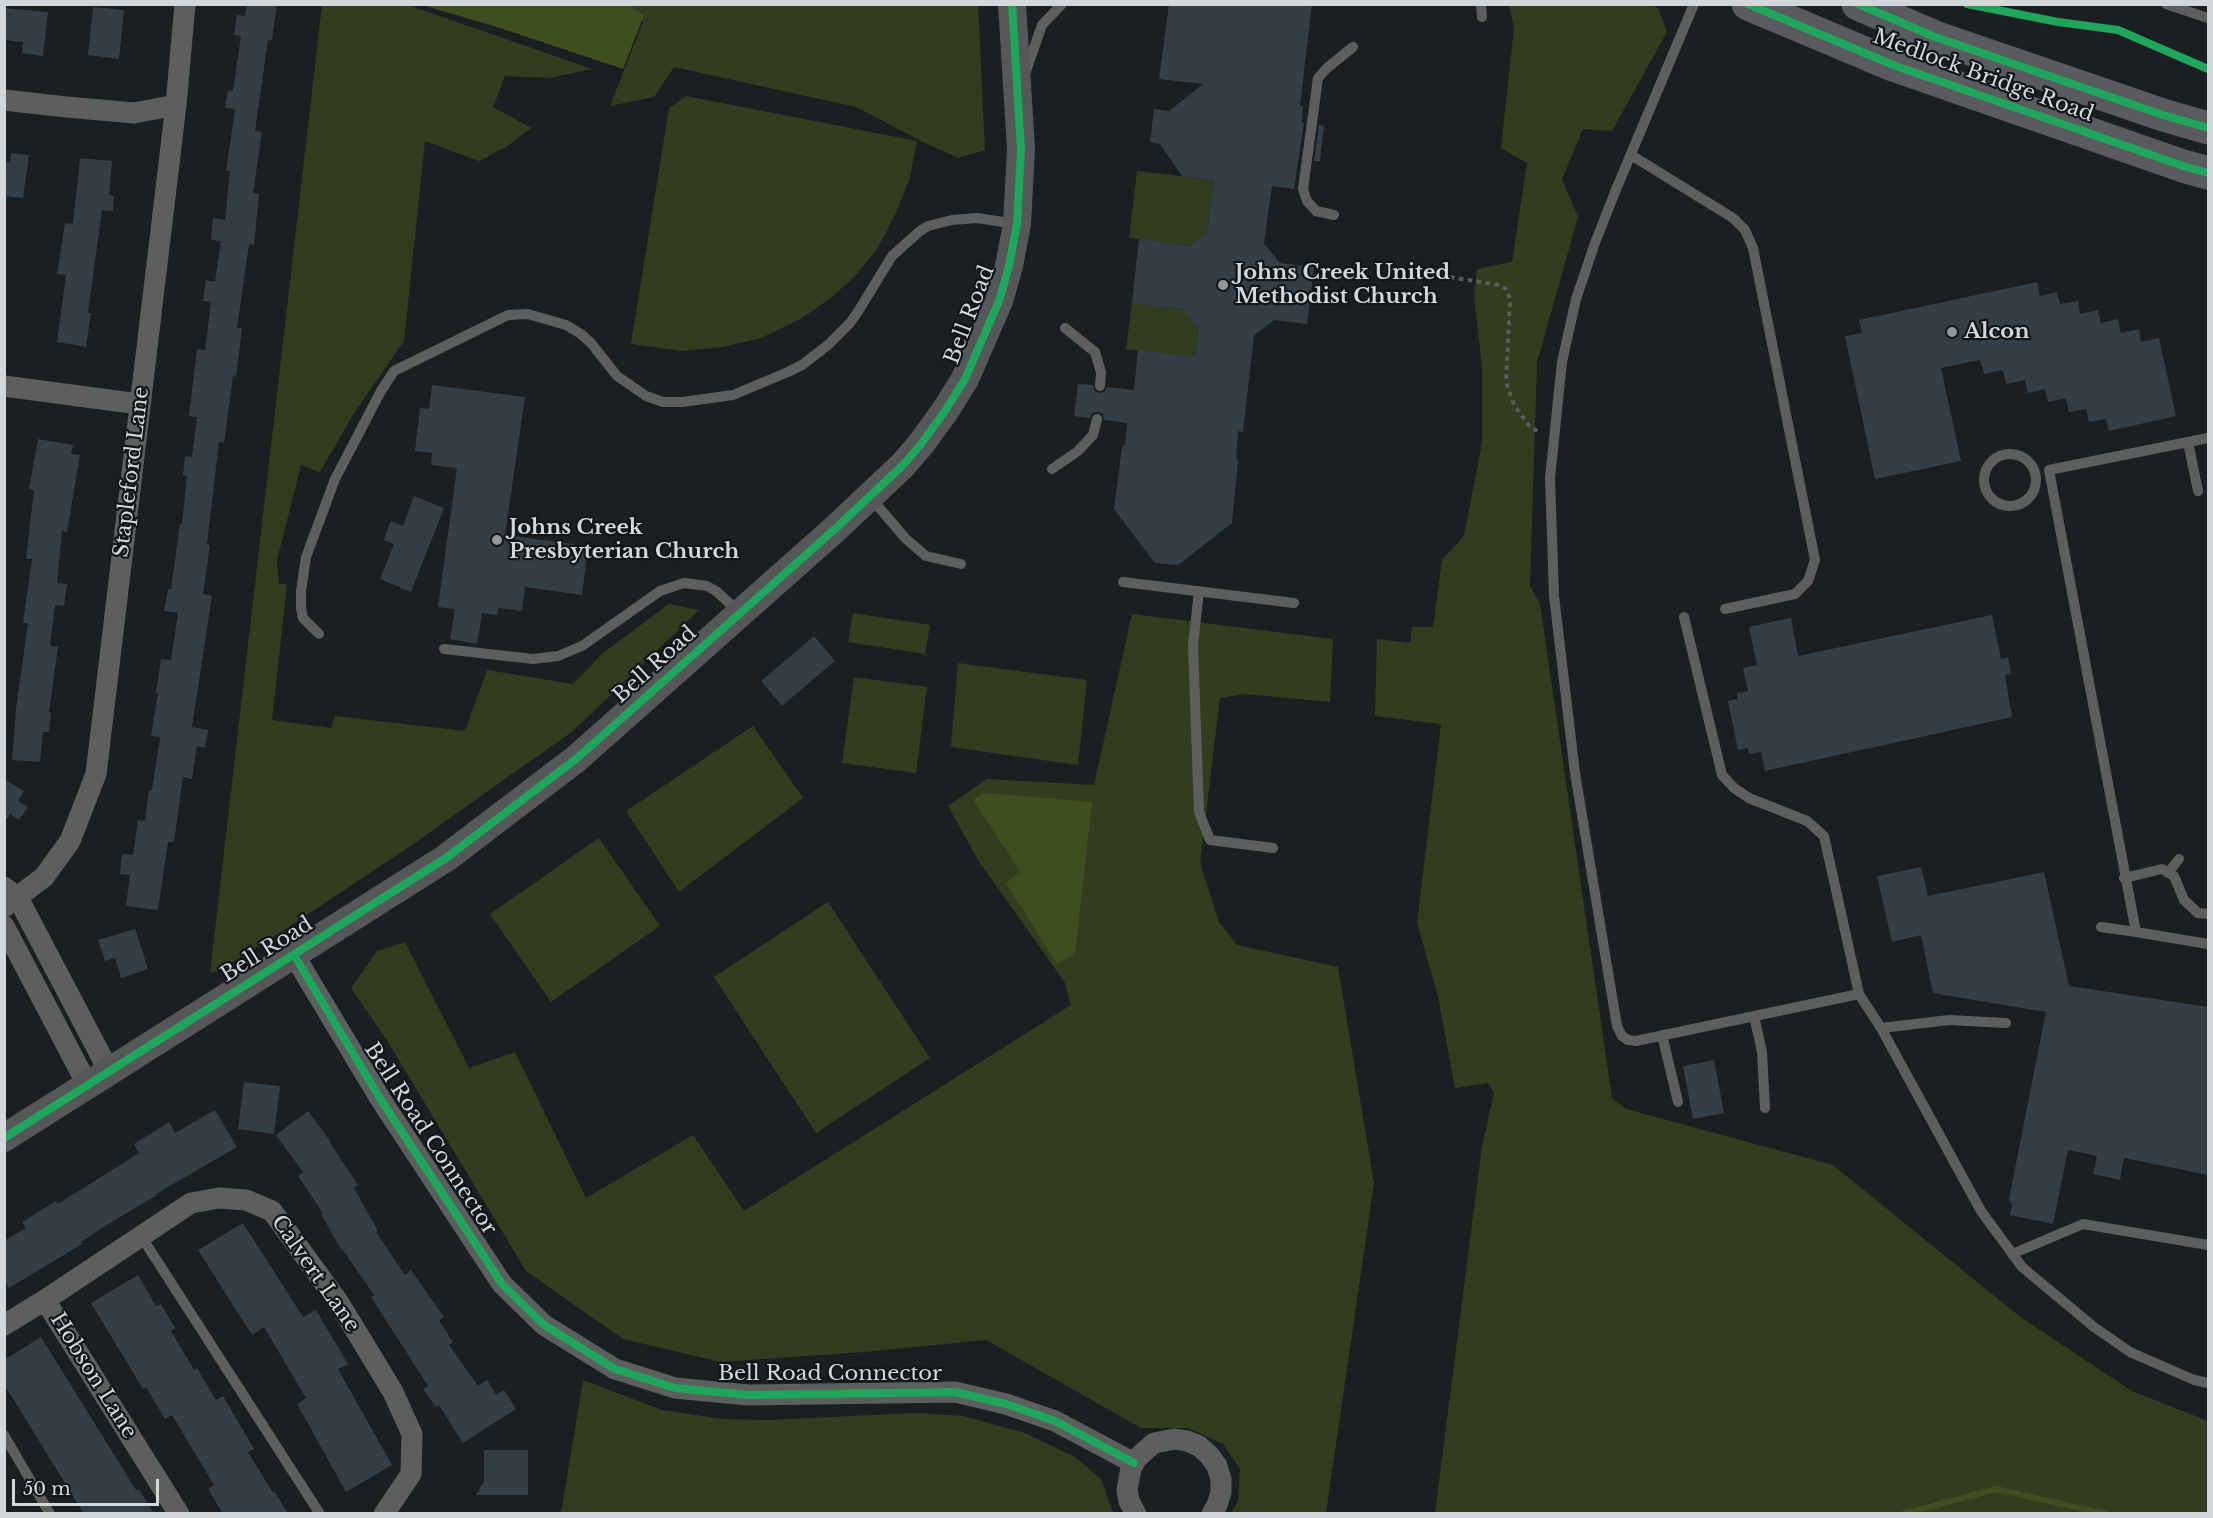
<!DOCTYPE html>
<html>
<head>
<meta charset="utf-8">
<style>
  body { margin:0 }
  #map { position:relative; width:2213px; height:1518px; overflow:hidden; background:#1c1f22; font-family:"Libre Baskerville",serif }
  canvas { display:block }
  .frame { position:absolute; inset:0; border:6px solid #d4d7da; pointer-events:none }
  .scale { position:absolute; left:12px; top:1479px; width:147px; height:27px; box-sizing:border-box; border:3px solid #d4d7da; border-top:0; padding-left:8px; font-size:18px; line-height:21px; white-space:nowrap; color:#d4d7da; -webkit-text-stroke:4px #11161a; paint-order:stroke }
</style>
</head>
<body>
<div id="map">
<canvas width="2213" height="1518"></canvas>
<div class="frame"></div>
<div class="scale">50 m</div>
</div>
<script>
const g = document.querySelector('canvas').getContext('2d');
g.lineJoin = 'round';
function fillPath(path, color) { g.fillStyle = color; g.fill(path, 'evenodd'); }
const poly = rows => new Path2D(rows.map(r => 'M' + r).join(''));
function trace(path, color, width, dash) { g.strokeStyle = color; g.lineWidth = width; g.lineCap = dash ? 'butt' : 'round'; g.setLineDash(dash || []); g.stroke(path); }
function label(font, color, halo, rows, align = 'center') {
  g.font = font + ' "Libre Baskerville",serif'; g.lineWidth = 4.5; g.setLineDash([]); g.textBaseline = 'middle'; g.strokeStyle = halo; g.fillStyle = color; for (const [text, x, y, turn = 0] of rows) {
    g.save(); g.translate(x, y); g.rotate((+turn || 0) * Math.PI / 180); g.textAlign = isNaN(turn) ? turn : align; if (halo) g.strokeText(text, 0, 0); g.fillText(text, 0, 0); g.restore();
  }
}
const green = poly([
  [322,5,408,5,592,69,550,78,505,76,493,107,531,128,506,147,479,161,425,141,404,341,354,413,320,472,301,465,277,560,279,584,287,584,272,720,331,728,335,716,465,731,487,670,573,684,603,653,669,604,699,610,573,731,409,847,281,932,218,971,210,973],
  [629,5,978,5,985,150,958,158,921,141,856,107,674,67,654,97,610,106,643,22],
  [1509,5,1651,5,1658,8,1667,32,1612,131,1583,129,1562,179,1578,217,1537,362,1530,586,1540,604,1612,1098,1626,1109,1833,1165,2019,1316,2132,1391,2208,1421,2208,1513,1435,1513,1482,1146,1494,1093,1488,1083,1455,1088,1438,996,1417,923,1441,724,1375,716,1377,639,1410,643,1412,627,1433,627,1442,560,1464,536,1482,443,1482,367,1474,296,1477,269,1512,262,1527,163,1501,148,1514,28],
  [686,96,917,141,910,177,896,213,877,249,855,276,832,297,802,318,761,338,723,347,683,351,631,344,669,108],
  [1137,171,1214,180,1207,232,1190,246,1129,238],
  [1132,303,1184,309,1198,330,1195,357,1126,349],
  [853,613,930,625,925,654,848,642],
  [1132,614,1333,639,1330,702,1245,694,1220,698,1200,863,1219,922,1237,945,1338,967,1374,1183,1326,1513,1231,1513,1238,1501,1240,1469,1223,1444,1188,1428,1141,1428,986,1340,864,1352,721,1362,623,1339,526,1271,388,1042,351,988,377,951,405,942,469,1068,515,1052,586,1198,693,1135,744,1211,1071,1005,1065,983,978,860,948,806,987,779,1094,785],
  [958,663,1087,680,1078,765,951,747],
  [854,677,927,687,916,773,842,763],
  [753,726,803,798,679,892,626,811],
  [599,838,660,926,551,1002,490,914],
  [828,902,930,1058,816,1133,714,977],
  [583,1380,662,1410,722,1419,768,1420,917,1413,963,1416,1025,1433,1075,1457,1101,1479,1113,1513,561,1513]
]);
const water = poly([
  [628,4,644,15,623,69,500,28,422,5],
  [983,793,1092,802,1075,954,1057,964,1006,883,1020,871,973,800]
]);
const stream = poly([
  [1903,1514,1996,1489,2106,1514]
]);
const building = poly([
  [247,4,277,4,272,40,268,40,255,131,262,132,253,193,259,194,254,245,249,244,237,328,242,328,236,377,233,376,224,443,219,442,207,544,210,545,203,594,212,596,192,727,208,730,205,748,197,746,192,779,183,777,174,842,168,842,158,910,126,906,130,875,120,874,122,854,133,855,138,820,145,821,149,790,152,790,160,737,151,736,158,693,156,693,161,659,171,660,178,613,164,611,168,589,171,589,180,524,182,524,187,476,183,475,185,456,192,457,197,417,189,416,197,349,205,350,211,302,203,301,206,280,215,282,221,241,211,240,213,218,225,220,230,171,226,171,235,109,225,108,228,90,233,91,241,36,234,35,237,15,245,16],
  [1169,4,1312,4,1300,106,1303,106,1302,123,1304,123,1294,189,1272,186,1264,243,1280,263,1314,267,1307,324,1274,320,1254,335,1243,432,1238,431,1236,458,1238,462,1232,523,1178,565,1155,563,1114,509,1122,447,1125,444,1127,423,1104,420,1103,414,1098,412,1092,413,1090,418,1074,416,1078,384,1093,385,1094,390,1099,393,1104,392,1107,387,1134,390,1138,350,1195,357,1198,330,1184,309,1132,303,1139,239,1190,246,1207,232,1214,180,1182,176,1160,144,1150,142,1154,109,1169,111,1203,84,1159,79],
  [93,7,124,10,119,59,88,55],
  [4,8,48,12,43,56,22,53,23,42,4,40],
  [1319,125,1324,126,1320,161,1314,161],
  [11,153,29,155,23,198,4,196,4,162,10,162],
  [80,158,112,161,109,195,114,196,113,211,102,210,88,313,91,313,86,347,57,342,66,275,57,274,65,223,73,224],
  [2037,282,2040,296,2057,292,2060,304,2078,301,2080,314,2098,310,2101,323,2118,319,2121,333,2139,329,2141,342,2159,338,2176,416,2109,431,2106,419,2089,422,2086,409,2069,412,2066,398,2048,402,2045,389,2028,393,2025,380,2006,384,2003,370,1984,374,1980,360,1941,368,1961,461,1875,479,1845,336,1862,333,1859,320],
  [432,385,525,397,505,535,588,546,582,595,525,587,522,611,499,608,497,615,482,613,477,644,450,639,455,609,438,607,457,468,431,465,432,453,415,451,420,408,429,409],
  [38,439,73,445,71,454,80,455,67,532,62,531,57,583,67,584,64,606,55,605,50,646,58,647,49,712,51,712,49,732,43,732,40,762,12,760,16,709,28,623,23,623,32,559,26,559,34,490,29,489],
  [414,496,444,508,411,592,380,579,394,544,384,540,391,521,403,526],
  [1992,615,2001,659,2008,657,2011,674,2005,675,2012,717,1765,771,1761,752,1749,754,1748,748,1738,750,1728,701,1738,699,1737,693,1748,691,1743,668,1757,665,1749,627,1791,618,1798,656],
  [814,636,835,661,782,706,761,681],
  [4,779,24,791,18,801,28,807,19,820,10,814,4,823],
  [1921,867,1928,896,2044,872,2069,986,2208,1007,2208,1175,2124,1158,2120,1180,2093,1174,2097,1156,2068,1150,2053,1224,2010,1215,2012,1205,2009,1199,2046,1012,1933,993,1921,935,1892,942,1877,876],
  [135,929,148,969,121,978,115,958,105,961,98,940],
  [1714,1060,1724,1113,1693,1119,1683,1066],
  [244,1082,280,1086,274,1134,238,1129],
  [215,1110,237,1147,156,1194,157,1195,110,1223,81,1242,82,1244,9,1288,4,1280,4,1241,26,1228,22,1222,56,1201,58,1204,139,1153,134,1144,169,1122,175,1133],
  [308,1111,331,1142,330,1143,358,1185,354,1188,378,1231,376,1232,405,1275,411,1270,444,1317,439,1320,453,1342,449,1345,478,1386,487,1380,496,1395,504,1390,516,1409,463,1443,439,1405,436,1407,423,1389,428,1386,371,1297,374,1295,343,1250,342,1251,321,1214,323,1213,298,1176,303,1172,276,1135],
  [243,1223,303,1317,316,1310,348,1364,338,1369,392,1465,346,1492,297,1404,306,1398,264,1327,252,1335,198,1250],
  [138,1275,156,1306,161,1304,175,1328,171,1331,194,1370,197,1368,216,1400,223,1396,254,1449,248,1452,273,1493,275,1492,288,1514,223,1514,208,1489,214,1485,172,1415,165,1419,146,1387,143,1389,91,1303],
  [41,1337,136,1490,139,1489,154,1514,84,1514,4,1384,4,1360],
  [484,1450,528,1450,528,1495,476,1495,484,1481]
]);
const path = poly([
  [1450,277,1499,285,1506,289,1510,299,1506,382,1514,405,1530,427,1541,433]
]);
const lane = poly([
  [1481,4,1482,17],
  [2166,4,2208,18],
  [1026,71,1042,25,1062,4],
  [1631,155,1733,218,1745,230,1753,248,1815,560,1808,581,1795,594,1725,609],
  [1334,215,1316,211,1307,201,1303,189,1318,78,1327,68,1353,47],
  [1065,328,1095,352,1101,372,1100,386],
  [2208,438,2049,470,2136,932,2208,944],
  [2188,442,2198,491],
  '1984 480a26 26 0 1 1 52 0a26 26 0 1 1-52 0Z',
  [1052,469,1078,451,1093,435,1097,419],
  [870,497,906,539,926,556,961,564],
  [1123,582,1294,603],
  [1199,591,1193,645,1199,812,1210,840,1273,848],
  [1684,617,1722,775,1734,788,1749,798,1807,821,1824,836,1859,994,1636,1041,1628,1040,1622,1036,1617,1026,1575,773,1554,596,1550,478,1562,362,1576,299,1595,243,1615,192,1694,4],
  [319,634,303,618,301,608,301,591,306,557,335,479,381,391,394,371,508,315,528,314,566,325,581,334,591,343,617,376,646,396,663,402,682,402,733,395,788,372,802,365,828,345,850,323,859,310,892,256,920,231,928,226,952,220,977,218,1016,224],
  [444,649,533,659,558,656,582,646,660,591,684,583,707,586,716,591,739,612],
  [2168,873,2179,859],
  [2124,878,2162,869,2174,876,2184,900,2198,913,2208,914],
  [2101,927,2136,932],
  [1859,994,1881,1028,1981,1211,2022,1267,2094,1327,2130,1352,2194,1380,2208,1383],
  [1754,1016,1762,1052,1765,1108],
  [1881,1028,1949,1020,2006,1023],
  [1662,1035,1678,1102],
  [141,1236,320,1514],
  [2012,1254,2083,1224,2208,1245],
  [4,1435,50,1514]
]);
const street = poly([
  [4,100,66,107,134,113,176,105],
  [4,386,139,404],
  [4,887,18,898,110,1073],
  [4,907,44,877,70,841,96,774,176,105,185,4],
  [4,926,88,1086],
  [294,955,381,1100,502,1284,544,1325,615,1369,675,1388,748,1395,955,1392,1006,1404,1055,1421,1134,1463],
  [45,1300,179,1514],
  [4,1325,45,1300,191,1203,219,1198,246,1200,272,1211,339,1303,393,1392,412,1434,411,1474,384,1514],
  [1136,1514,1129,1501,1127,1490,1131,1468,1137,1458,1154,1443,1175,1439,1187,1441,1199,1446,1209,1455,1217,1466,1221,1479,1221,1492,1217,1505,1212,1514]
]);
const secondary = poly([
  [4,1138,446,858,576,759,835,529,903,465,921,444,945,411,965,379,999,301,1009,266,1017,224,1021,149,1012,4]
]);
const highway = poly([
  [1748,4,1893,65,2183,166,2208,173],
  [1858,4,1935,37,2163,115,2208,128]
]);
const cycleway = poly([
  [1748,4,1893,65,2183,166,2208,173],
  [1858,4,1935,37,2163,115,2208,128],
  [1967,4,2058,22,2118,30,2208,69],
  [294,955,381,1100,502,1284,544,1325,615,1369,675,1388,748,1395,955,1392,1006,1404,1055,1421,1134,1463],
  [4,1138,446,858,576,759,835,529,903,465,921,444,945,411,965,379,999,301,1009,266,1017,224,1021,149,1012,4]
]);
const markers = [
  [1223,285,6,"#94979a"],
  [1952,332,6,"#94979a"],
  [497,540,6,"#94979a"]
];
const streetNames = [
  ["Medlock Bridge Road",1983,76,20],
  ["Bell Road",970,315,-69],
  ["Stapleford Lane",132,472,-83],
  ["Bell Road",655,665,-42],
  ["Bell Road",267,950,-32],
  ["Bell Road Connector",430,1139,57],
  ["Calvert Lane",315,1274,55],
  ["Bell Road Connector",830,1374],
  ["Hobson Lane",93,1376,58]
];
const poiNames = [
  ["Johns Creek United",1235,273],
  ["Methodist Church",1235,297],
  ["Alcon",1964,332],
  ["Johns Creek",509,528],
  ["Presbyterian Church",509,552]
];
fillPath(green, '#323d1f');
fillPath(water, '#3f4e1e');
trace(stream, '#3f4e1e', 6);
fillPath(building, '#343e46');
trace(path, '#5a5b5e', 4, [4.5, 4.5]);
trace(lane, '#5d5f5f', 10);
trace(street, '#5d5f5f', 21);
trace(secondary, '#555759', 28);
trace(highway, '#5a5b5e', 33);
trace(cycleway, '#20a55d', 8);
for (const [x, y, r, color] of markers) { const dot = new Path2D(); dot.arc(x, y, r, 0, 2 * Math.PI); g.fillStyle = color; g.fill(dot); trace(dot, '#11161a', 2); }
label('21px', '#d4d7da', '#11161a', streetNames);
label('bold 21px', '#d4d7da', '#11161a', poiNames, 'left');
</script>
</body>
</html>
